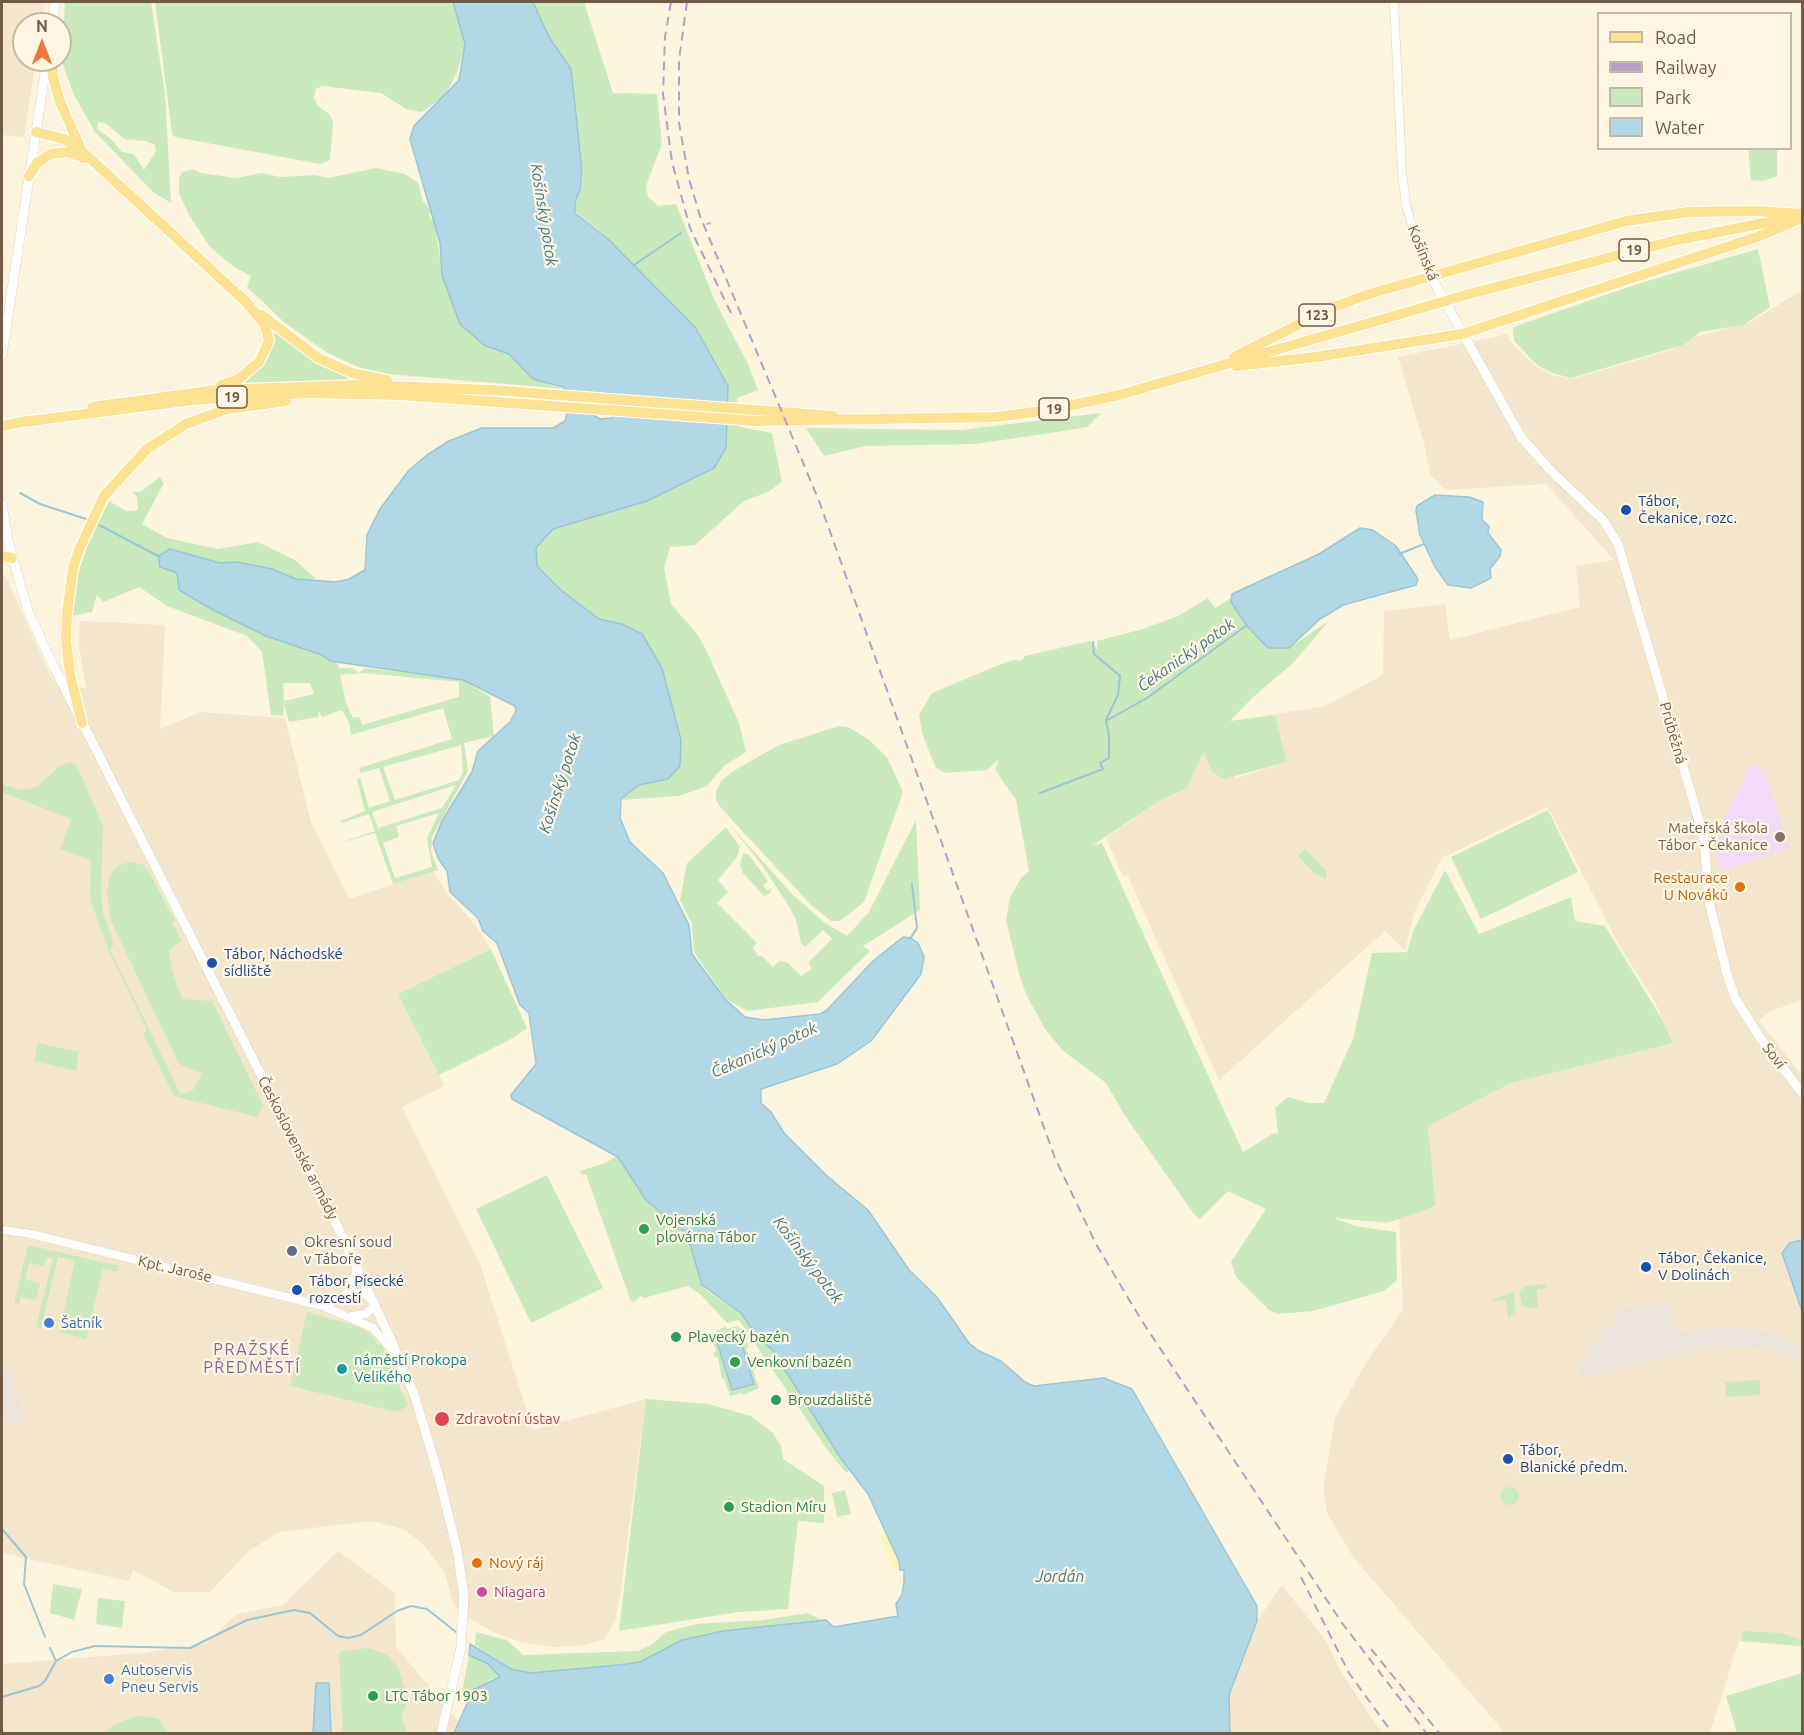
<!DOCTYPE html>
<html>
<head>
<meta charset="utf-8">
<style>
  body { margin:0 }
  #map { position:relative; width:1804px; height:1735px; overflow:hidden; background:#fdf4de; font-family:Ubuntu,sans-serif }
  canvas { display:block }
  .frame { position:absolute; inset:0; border:3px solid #725b46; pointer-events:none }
  .legend { position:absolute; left:1597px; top:12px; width:195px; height:138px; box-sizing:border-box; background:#fff7e4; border:2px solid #c7b9a5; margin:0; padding:8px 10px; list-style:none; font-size:18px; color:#725b46 }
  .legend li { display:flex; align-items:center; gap:12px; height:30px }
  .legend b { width:30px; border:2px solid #c7b9a5 }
  .north { position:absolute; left:12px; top:12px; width:60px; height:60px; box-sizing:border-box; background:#fff7e4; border:2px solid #c7b9a5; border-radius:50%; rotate:0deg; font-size:16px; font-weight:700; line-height:24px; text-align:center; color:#725b46 }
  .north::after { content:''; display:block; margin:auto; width:21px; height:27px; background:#eb783f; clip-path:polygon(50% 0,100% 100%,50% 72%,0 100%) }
</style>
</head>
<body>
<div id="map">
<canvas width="1804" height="1735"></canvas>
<div class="frame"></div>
<ul class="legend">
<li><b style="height:8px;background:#fee294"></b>Road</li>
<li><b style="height:8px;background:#b79ec5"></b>Railway</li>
<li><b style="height:16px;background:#caeabd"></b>Park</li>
<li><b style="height:16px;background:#b3d9e6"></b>Water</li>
</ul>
<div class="north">N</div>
</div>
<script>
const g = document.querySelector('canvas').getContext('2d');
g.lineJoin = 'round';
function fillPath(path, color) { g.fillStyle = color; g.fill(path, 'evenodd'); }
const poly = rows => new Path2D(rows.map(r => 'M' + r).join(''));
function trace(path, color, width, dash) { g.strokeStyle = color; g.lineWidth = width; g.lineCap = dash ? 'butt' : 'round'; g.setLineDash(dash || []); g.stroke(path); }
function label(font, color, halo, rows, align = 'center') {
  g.font = font + ' Ubuntu,sans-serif'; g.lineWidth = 4.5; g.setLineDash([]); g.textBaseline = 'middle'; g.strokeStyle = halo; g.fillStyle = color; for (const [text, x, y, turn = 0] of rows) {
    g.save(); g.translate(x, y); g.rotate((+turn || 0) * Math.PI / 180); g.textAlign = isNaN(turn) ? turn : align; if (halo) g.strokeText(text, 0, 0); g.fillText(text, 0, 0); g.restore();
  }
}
const residential = poly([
  [2,2,45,2,41,24,24,24,24,60,36,60,24,137,2,135],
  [1802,290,1802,1000,1771,1011,1759,1020,1802,1076,1802,1646,1739,1641,1710,1733,1505,1733,1353,1557,1327,1513,1323,1488,1335,1418,1366,1363,1403,1310,1399,1217,1436,1206,1428,1126,1511,1083,1673,1042,1654,1000,1619,945,1548,807,1442,858,1414,913,1405,951,1385,931,1219,1080,1127,874,1123,877,1106,838,1159,801,1187,788,1203,751,1236,778,1287,762,1275,715,1251,718,1325,706,1383,675,1384,611,1445,604,1450,640,1580,607,1576,566,1614,560,1546,484,1446,490,1430,475,1425,447,1398,357,1509,334,1508,339,1535,366,1553,375,1572,379,1672,350,1690,338,1749,323],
  [2,574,6,577,53,681,86,688,79,645,80,621,165,625,160,729,200,712,285,718,311,822,349,899,433,871,449,896,473,922,491,949,398,994,445,1086,402,1107,480,1264,533,1430,646,1399,620,1596,615,1621,605,1639,585,1645,555,1647,521,1642,495,1633,475,1622,453,1604,445,1573,424,1545,403,1529,371,1521,279,1532,249,1551,210,1592,174,1592,133,1570,129,1581,2,1553],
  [338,1551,395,1593,396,1647,458,1721,454,1734,169,1734,115,1724,104,1733,2,1734,2,1664,141,1653,205,1644,237,1614,283,1605],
  [1282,1585,1326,1641,1341,1672,1382,1733,1230,1733,1229,1695,1257,1621]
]);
const industrial = poly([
  [1671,1303,1675,1333,1728,1327,1768,1332,1802,1346,1796,1360,1768,1349,1717,1345,1581,1378,1577,1364,1621,1309],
  [2,1370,10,1370,26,1423,2,1419]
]);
const education = poly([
  [1752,762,1766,776,1789,848,1720,871,1713,840]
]);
const green = poly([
  [65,2,151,2,165,94,171,203,153,192,95,132,74,95,62,62],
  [98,122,105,123,125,139,146,141,155,145,156,151,144,170,134,154,122,152,110,138,97,129],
  [155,2,453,2,465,45,458,70,448,90,440,99,422,112,406,109,381,93,322,86,316,89,314,97,318,106,329,114,333,122,330,160,320,164,175,137,172,133],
  [533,2,584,2,613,93,657,94,662,144,646,186,648,197,658,206,676,204,715,301,748,364,758,390,737,398,740,427,772,433,782,482,768,492,744,501,695,545,670,547,664,568,671,604,698,635,707,652,739,723,746,752,724,766,707,786,679,796,621,800,639,785,668,779,622,624,599,619,561,590,537,566,536,548,553,529,714,468,650,282,601,232,576,212,575,204,581,188,583,171,571,69,549,37],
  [1748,149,1777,149,1777,176,1763,181,1751,180],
  [376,168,405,174,418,183,423,201,430,210,429,217,435,223,442,274,460,324,484,345,509,354,533,379,564,389,388,374,358,367,326,352,285,323,247,287,251,276,234,267,210,247,189,215,179,193,179,178,182,172,193,169,201,173,236,178,262,173,280,177,316,175,328,178],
  [1758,249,1770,307,1744,325,1700,332,1683,345,1571,378,1552,373,1537,365,1514,341,1513,328,1522,324,1637,284],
  [275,330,349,376,348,380,245,383,267,360],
  [1101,413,1087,427,1051,433,975,444,865,446,824,456,806,428,961,430],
  [160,477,164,483,142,524,167,538,218,549,258,542,295,560,316,579,296,579,237,562,177,573,179,590,215,611,322,655,337,663,339,668,352,668,359,673,365,668,456,678,463,680,490,697,494,736,464,743,468,771,432,837,431,852,438,870,393,884,375,833,336,844,375,831,369,814,342,823,341,821,365,811,357,780,360,777,369,808,390,801,379,768,361,773,359,768,452,739,443,708,351,735,349,722,342,710,322,717,319,711,318,717,289,722,284,704,283,716,271,715,262,652,247,636,167,606,139,587,103,602,97,595,92,612,72,616,76,580,90,537,109,501,126,511,138,510,137,497,132,491,140,492],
  [365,673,459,682,459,697,362,725,360,717,353,718,346,703,340,675],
  [283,683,310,683,314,694,284,701],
  [461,745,463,772,459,780,395,800,383,767],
  [456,785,442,808,378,828,372,812],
  [439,813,427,838,432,867,395,878,383,843,399,837,396,826],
  [1208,598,1215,608,1231,598,1232,602,1289,648,1330,620,1292,664,1252,698,1230,721,1275,715,1287,762,1224,779,1213,773,1203,752,1187,788,1159,801,1092,846,1102,843,1243,1152,1274,1133,1278,1134,1275,1108,1288,1097,1309,1103,1324,1103,1353,1039,1372,953,1407,952,1413,931,1445,870,1479,934,1571,897,1575,921,1605,926,1663,1021,1673,1043,1511,1083,1428,1126,1436,1206,1387,1223,1334,1218,1355,1226,1396,1232,1397,1280,1384,1291,1313,1311,1278,1314,1269,1310,1236,1277,1231,1262,1266,1209,1228,1191,1200,1219,1194,1214,1125,1116,1106,1083,1062,1050,1045,1029,1026,994,1019,974,1006,920,1010,897,1021,878,1029,871,1016,800,995,770,999,759,987,770,945,773,936,768,923,736,919,715,932,693,999,665,1013,660,1021,661,1025,656,1090,641,1097,649,1097,641,1143,629,1178,616],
  [839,726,848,727,868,739,887,757,903,792,864,902,840,921,831,921,810,904,721,808,716,800,716,792,721,781,735,770,779,745],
  [71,762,78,768,103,826,101,892,103,913,114,944,110,950,181,1095,193,1090,202,1073,179,1064,111,921,107,892,110,876,117,866,129,862,142,864,148,870,175,921,172,923,182,941,169,950,172,970,182,999,212,1001,263,1105,258,1117,174,1096,143,1033,147,1030,109,952,90,899,91,860,60,849,71,819,2,792,2,784,21,790,37,787,61,765],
  [1548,810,1578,872,1481,919,1451,857],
  [916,820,920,910,863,946,870,951,818,1002,747,1011,726,999,694,952,692,924,680,900,687,863,698,853,726,827,740,847,737,857,718,880,728,892,717,903,757,943,753,947,758,956,762,956,773,967,779,961,787,962,801,976,812,969,808,963,832,939,823,930,805,947,801,943,796,920,788,905,762,865,729,824,793,895,825,923,847,936,869,912],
  [1305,848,1327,872,1326,879,1315,874,1298,856],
  [743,854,748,854,761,871,768,882,763,885,767,891,772,888,769,894,764,896,743,873,740,865],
  [491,949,527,1028,513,1038,439,1075,398,994],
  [38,1043,79,1052,76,1071,34,1061],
  [617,1156,646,1200,688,1234,696,1266,706,1290,741,1313,754,1332,773,1351,850,1470,846,1473,826,1448,739,1320,727,1323,701,1295,688,1286,644,1298,641,1296,634,1302,630,1299,586,1174,582,1175,580,1171,605,1163],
  [547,1175,603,1288,531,1323,476,1209],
  [28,1245,119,1266,117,1272,103,1269,86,1339,59,1332,75,1261,58,1257,41,1328,36,1327,53,1258,46,1257,44,1266,29,1263,25,1279,40,1283,37,1297,33,1300,21,1297,19,1304,14,1303],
  [1547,1284,1547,1288,1537,1290,1538,1307,1527,1308,1522,1305,1519,1291,1526,1286],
  [1514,1291,1515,1312,1508,1318,1506,1300,1491,1301],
  [307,1312,360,1327,370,1334,379,1345,382,1345,408,1406,396,1412,290,1386],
  [726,1326,727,1329,736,1326,740,1328,745,1343,747,1342,749,1347,746,1348,752,1365,756,1369,753,1370,759,1388,743,1395,742,1393,730,1396,724,1379,722,1379,718,1357,715,1357,713,1353,716,1352,711,1334],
  [1760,1380,1760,1395,1726,1397,1725,1382],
  [646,1399,708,1404,751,1416,773,1433,781,1446,783,1459,824,1486,824,1523,798,1521,788,1609,739,1612,619,1631],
  '1501 1496a9 9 0 1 1 18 0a9 9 0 1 1-18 0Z',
  [845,1490,851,1514,837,1517,832,1493],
  [53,1584,82,1589,74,1620,50,1613],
  [98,1598,125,1601,122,1628,96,1624],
  [808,1613,821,1620,723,1631,682,1640,640,1662,575,1670,531,1673,512,1669,475,1645,476,1632,507,1640,523,1655,638,1651,651,1645,666,1632,696,1624,763,1620],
  [1743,1631,1781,1633,1802,1640,1802,1646,1741,1641],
  [368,1648,386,1654,398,1668,404,1685,406,1707,401,1714,407,1733,343,1733,339,1654,341,1651],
  [469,1655,488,1664,500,1677,491,1679,467,1700,461,1697],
  [1802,1673,1802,1733,1737,1733,1726,1696],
  [139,1715,159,1719,169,1733,104,1733,115,1724]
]);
const sand = poly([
  [884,1531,899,1561,898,1571,895,1571,881,1538]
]);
const water = poly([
  [453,2,533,2,549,37,571,69,582,170,580,190,575,202,575,213,608,239,695,327,728,386,726,448,714,468,647,501,553,529,536,548,537,566,561,590,599,619,622,624,642,634,662,668,681,740,680,766,668,779,639,785,621,799,620,818,630,842,663,873,689,925,692,954,725,999,745,1017,764,1020,820,1014,827,1010,873,961,903,937,911,938,918,943,924,957,921,974,871,1041,837,1064,761,1089,761,1103,771,1112,784,1133,826,1175,868,1210,909,1270,936,1296,969,1343,979,1351,1001,1361,1025,1382,1034,1386,1104,1378,1132,1389,1257,1606,1257,1621,1229,1695,1230,1733,454,1733,473,1690,500,1677,488,1664,469,1655,470,1644,511,1669,531,1673,618,1665,640,1662,682,1640,723,1631,826,1620,834,1627,898,1616,896,1604,902,1595,904,1582,904,1570,900,1570,899,1561,868,1494,840,1457,773,1351,754,1332,741,1313,702,1285,687,1234,646,1200,618,1157,512,1099,511,1095,536,1064,529,1013,520,1005,497,943,483,931,478,918,450,892,447,871,438,858,433,843,442,821,472,772,478,751,510,722,516,711,515,706,463,680,330,661,322,655,266,636,215,611,179,590,177,573,160,567,158,556,170,549,220,563,237,562,272,569,296,579,336,582,349,579,365,570,367,535,380,509,409,470,427,455,449,441,482,428,553,428,565,421,570,402,563,387,533,379,509,354,484,345,460,324,442,275,440,243,410,139,414,126,459,80,465,44,453,2],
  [606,393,613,394,619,403,612,418,600,419,592,414,594,404,598,395,606,393],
  [1435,495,1469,497,1483,502,1482,520,1489,526,1488,533,1501,550,1500,556,1490,569,1491,578,1471,588,1448,585,1435,567,1420,535,1416,511,1417,506,1435,495],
  [1360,528,1373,530,1396,546,1418,579,1416,585,1343,605,1320,619,1289,648,1268,648,1247,626,1231,602,1232,594,1319,554,1360,528],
  [1802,1240,1802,1311,1782,1253,1790,1243,1802,1240],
  [738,1332,754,1384,732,1390,716,1339,738,1332],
  [316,1683,329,1683,331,1733,313,1733,316,1683]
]);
const stream = poly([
  [707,224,710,223],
  [634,265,681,233],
  [20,493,40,504,86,519],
  [99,525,160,557],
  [1399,554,1424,544],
  [1093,642,1094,654,1120,676,1118,695,1106,720],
  [1040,793,1103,769,1100,763,1109,758,1109,736,1106,721,1147,698,1247,625],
  [910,939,917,928,912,884],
  [2,1529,26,1557,24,1584,45,1637],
  [50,1648,56,1661],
  [2,1697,39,1686,45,1681,56,1661,72,1652,95,1646,190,1648,247,1620,294,1610,310,1613,338,1636,348,1638,361,1635,397,1611,411,1606,427,1609,456,1632]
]);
const tertiary = poly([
  [1394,2,1402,172,1406,205,1416,240,1430,275],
  [2,1230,31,1234,323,1306,373,1328,396,1355],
  [344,1296,351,1288,357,1268],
  [325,1305,356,1293,363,1293,371,1299],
  [352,1316,366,1314,375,1304]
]);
const secondary = poly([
  [52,24,55,2],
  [1430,275,1521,437,1551,471,1604,521,1618,544,1704,838,1709,901,1727,974,1735,998,1759,1036,1802,1093],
  [2,355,47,60],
  [2,504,8,541,28,611,52,663,331,1213,392,1342,415,1397,439,1477,457,1550,464,1596,461,1647,441,1734]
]);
const primary = poly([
  [52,60,53,77,60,102,81,149],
  [36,132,64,139,83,152,246,302,265,325,269,341,259,362,239,379,221,385],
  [29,176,37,163,51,154,68,152,84,158],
  [1469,294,1677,240,1790,218],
  [262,315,318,358,352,373,387,380],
  [1234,357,1331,308,1369,294,1626,221,1688,212,1755,211,1802,214],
  [1236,366,1316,357,1462,334,1760,236,1802,218],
  [92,407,216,390,357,385,493,390,833,416],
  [23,422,193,400,307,393,401,395,756,421,997,417,1049,410,1119,395,1418,309],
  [2,426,27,421],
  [2,556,12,558],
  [82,723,70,674,66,640,67,614,73,568,79,550,104,496,147,449,186,424,227,409,286,401]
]);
const rail = poly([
  [671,2,665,37,663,94,672,162,690,228,731,313],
  [687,2,679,60,679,123,689,179,700,216,819,501,1055,1158,1096,1244,1140,1318,1342,1623,1427,1734],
  [1301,1577,1349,1673,1393,1734],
  [1371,1649,1440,1734]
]);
const primaryBridge = poly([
  [1418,309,1469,294]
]);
const markers = [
  [1626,510,6,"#1a4fb4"],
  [1780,837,6,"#8d6e63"],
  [1740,887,6,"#e8710a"],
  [212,963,6,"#1a4fb4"],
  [644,1229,6,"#2e9e5b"],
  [292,1251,6,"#5c6f8a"],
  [1646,1267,6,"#1a4fb4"],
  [297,1290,6,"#1a4fb4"],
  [49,1323,6,"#3f7fe0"],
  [676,1337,6,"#2e9e5b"],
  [735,1362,6,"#2e9e5b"],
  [342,1369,6,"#0f9aa8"],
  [776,1400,6,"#2e9e5b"],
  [442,1419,8,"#e0444e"],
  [1508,1459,6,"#1a4fb4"],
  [729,1507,6,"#2e9e5b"],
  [477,1563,6,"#e8710a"],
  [482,1592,6,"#d1479c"],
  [109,1679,6,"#3f7fe0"],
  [373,1696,6,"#2e9e5b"]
];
const shields = [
  [1634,250,30],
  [1317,315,36],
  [232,397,30],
  [1054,409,30]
];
const shieldNames = [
  ["19",1634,250],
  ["123",1317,315],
  ["19",232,397],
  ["19",1054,409]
];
const streetNames = [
  ["Košínská",1423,253,68],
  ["Průběžná",1673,733,74],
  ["Soví",1774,1056,53],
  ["Československé armády",298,1148,63],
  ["Kpt. Jaroše",175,1269,13]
];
const transitNames = [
  ["Tábor,",1638,501],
  ["Čekanice, rozc.",1638,518],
  ["Tábor, Náchodské",224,954],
  ["sídliště",224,971],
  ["Tábor, Čekanice,",1658,1258],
  ["V Dolinách",1658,1275],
  ["Tábor, Písecké",309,1281],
  ["rozcestí",309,1298],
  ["Tábor,",1520,1450],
  ["Blanické předm.",1520,1467]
];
const educationNames = [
  ["Mateřská škola",1768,828],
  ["Tábor - Čekanice",1768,845]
];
const foodNames = [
  ["Restaurace",1728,878],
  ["U Nováků",1728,895],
  ["Nový ráj",489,1563,"left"]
];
const leisureNames = [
  ["Vojenská",656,1220],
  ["plovárna Tábor",656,1237],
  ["Plavecký bazén",688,1337],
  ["Venkovní bazén",747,1362],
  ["Brouzdaliště",788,1400],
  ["Stadion Míru",741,1507],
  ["LTC Tábor 1903",385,1696]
];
const serviceNames = [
  ["Okresní soud",304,1242],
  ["v Táboře",304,1259]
];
const shopNames = [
  ["Šatník",61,1323],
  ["Autoservis",121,1670],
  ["Pneu Servis",121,1687]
];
const cultureNames = [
  ["náměstí Prokopa",354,1360],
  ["Velikého",354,1377]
];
const healthNames = [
  ["Zdravotní ústav",456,1419]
];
const hotelNames = [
  ["Niagara",494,1592]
];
const waterNames = [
  ["Košínský potok",544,215,81],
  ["Čekanický potok",1186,655,-35],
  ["Košínský potok",560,783,-72],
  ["Čekanický potok",764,1050,-24],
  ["Košínský potok",808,1260,53],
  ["Jordán",1060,1577]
];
const neighbourhoodNames = [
  ["PRAŽSKÉ",252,1350],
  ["PŘEDMĚSTÍ",252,1368]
];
fillPath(residential, '#f4e6cc');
fillPath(industrial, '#eae4da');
fillPath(education, '#f1dbf8');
fillPath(green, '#caeabd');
fillPath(sand, '#fef6b7');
fillPath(water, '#b3d9e6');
trace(water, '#99c7d8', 1.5);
trace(stream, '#99c7d8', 2);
trace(tertiary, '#e0d0ba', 9);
trace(secondary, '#e6d2b8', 10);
trace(primary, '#fff', 12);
trace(tertiary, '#fff', 8);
trace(secondary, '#fff', 9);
trace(primary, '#fee294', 10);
trace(rail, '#b79ec5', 2, [9, 6]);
trace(primaryBridge, '#fff', 12, []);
trace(primaryBridge, '#fee294', 10);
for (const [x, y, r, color] of markers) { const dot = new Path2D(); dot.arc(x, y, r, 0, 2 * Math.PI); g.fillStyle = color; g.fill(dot); trace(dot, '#fff7e4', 2); }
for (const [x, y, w] of shields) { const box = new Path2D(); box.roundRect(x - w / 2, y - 11, w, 22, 4.5); g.fillStyle = '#fff7e4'; g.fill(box); trace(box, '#725b46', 1.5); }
label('bold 14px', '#725b46', null, shieldNames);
label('15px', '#725b46', '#fff7e4', streetNames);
label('15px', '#164399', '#fff7e4', transitNames, 'left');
label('15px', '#785e54', '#fff7e4', educationNames, 'right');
label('15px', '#c56008', '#fff7e4', foodNames, 'right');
label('15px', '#27864d', '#fff7e4', leisureNames, 'left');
label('15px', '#4e5e75', '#fff7e4', serviceNames, 'left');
label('15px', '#366cbe', '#fff7e4', shopNames, 'left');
label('15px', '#0d838f', '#fff7e4', cultureNames, 'left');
label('15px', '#be3a42', '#fff7e4', healthNames, 'left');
label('15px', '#b23c85', '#fff7e4', hotelNames, 'left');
label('italic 16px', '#42798e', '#fff7e4', waterNames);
g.letterSpacing = '1.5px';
label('16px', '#8a6196', '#fff7e4', neighbourhoodNames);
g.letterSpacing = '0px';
</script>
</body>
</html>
